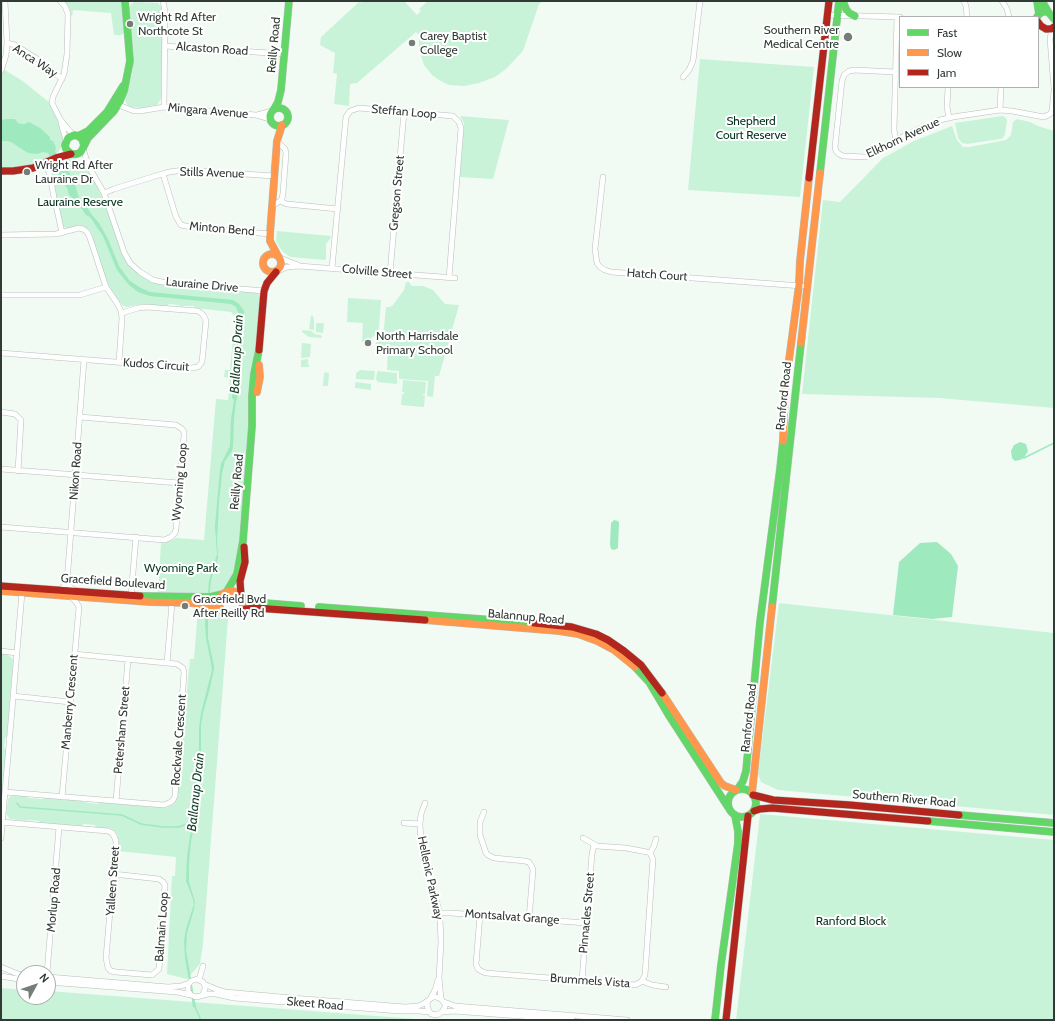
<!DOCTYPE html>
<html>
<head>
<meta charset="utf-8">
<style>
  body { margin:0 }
  #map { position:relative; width:1055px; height:1021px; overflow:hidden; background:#f1fbf4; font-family:Cabin,sans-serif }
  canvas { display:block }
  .frame { position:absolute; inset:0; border:2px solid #313a34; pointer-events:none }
  .legend { position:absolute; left:899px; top:16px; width:140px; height:72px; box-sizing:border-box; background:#fff; border:1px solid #adb0ae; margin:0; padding:5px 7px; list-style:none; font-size:12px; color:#313a34 }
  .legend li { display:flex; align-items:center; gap:8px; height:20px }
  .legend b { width:20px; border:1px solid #adb0ae }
  .north { position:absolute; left:16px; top:965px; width:40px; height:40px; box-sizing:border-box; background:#fff; border:1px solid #adb0ae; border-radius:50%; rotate:50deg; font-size:11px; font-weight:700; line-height:16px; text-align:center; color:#313a34 }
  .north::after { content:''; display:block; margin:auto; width:14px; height:18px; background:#747e77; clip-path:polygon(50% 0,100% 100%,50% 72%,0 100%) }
</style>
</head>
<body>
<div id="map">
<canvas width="1055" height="1021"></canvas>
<div class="frame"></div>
<ul class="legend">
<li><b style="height:5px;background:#63d668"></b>Fast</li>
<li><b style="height:5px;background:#ff974d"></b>Slow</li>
<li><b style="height:5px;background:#b3261e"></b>Jam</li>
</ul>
<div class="north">N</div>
</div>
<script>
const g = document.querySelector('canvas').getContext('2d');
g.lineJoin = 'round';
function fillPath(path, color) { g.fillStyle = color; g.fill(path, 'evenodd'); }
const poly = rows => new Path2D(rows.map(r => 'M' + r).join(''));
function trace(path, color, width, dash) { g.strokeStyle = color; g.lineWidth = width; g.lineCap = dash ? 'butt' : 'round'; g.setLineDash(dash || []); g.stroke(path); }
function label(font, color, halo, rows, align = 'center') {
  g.font = font + ' Cabin,sans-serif'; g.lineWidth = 4; g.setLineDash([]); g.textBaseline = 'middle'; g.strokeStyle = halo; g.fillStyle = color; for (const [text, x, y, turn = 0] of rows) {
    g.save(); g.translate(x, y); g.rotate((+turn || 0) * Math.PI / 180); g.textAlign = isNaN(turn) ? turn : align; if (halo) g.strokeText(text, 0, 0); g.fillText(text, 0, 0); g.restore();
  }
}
const green = poly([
  [64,1,122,1,124,33,121,35,114,35,111,13,73,10,72,17,71,16,70,10],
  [363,1,404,1,417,15,421,11,419,9,428,1,543,1,539,4,523,51,506,69,495,77,479,83,464,86,449,85,439,80,432,75,424,65,419,50,419,40,420,36,416,32,357,83,350,84,349,106,334,104,337,74,333,73,335,53,320,45,321,37,359,2,361,3],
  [135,2,158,3,161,6,163,11,161,99,157,105,142,108,129,107,126,103,125,98,132,74,133,62,129,8,131,4],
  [700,59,814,67,800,197,688,190],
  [5,70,24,82,50,103,58,122,62,133,64,143,62,147,58,152,43,161,29,166,1,168,1,76],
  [460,116,509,120,493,179,460,177,464,123],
  [1002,116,1005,117,1007,120,1005,134,1003,138,1000,139,967,144,962,143,958,138,955,123],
  [1017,119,1030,122,1038,126,1054,131,1054,408,939,398,802,394,823,200,840,202,883,158,914,141,952,126,957,140,963,147,969,147,1006,140,1011,135,1013,122],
  [74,157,84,165,94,180,105,203,131,267,141,276,160,284,253,292,257,293,259,295,261,300,238,564,232,577,225,589,216,594,158,594,161,543,163,542,171,541,176,538,204,540,216,399,228,400,230,378,224,377,225,370,230,370,235,317,231,312,195,308,194,306,184,306,182,307,178,305,169,304,167,306,142,304,127,307,122,305,111,289,107,282,92,235,90,230,87,228,83,226,78,226,67,229,63,226,55,197,56,196,51,168,51,166,54,163,65,158],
  [277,231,331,236,330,239,326,244,326,258,325,260,291,257,284,253,280,248,276,241],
  [406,282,409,282,410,284,412,286,423,286,433,290,445,304,459,305,439,376,435,376,433,397,427,396,428,381,400,379,399,378,399,371,387,370,388,348,375,347,376,342,381,335,384,328,386,307,390,307,393,305,404,290],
  [348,298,381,300,379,328,375,335,368,341,362,342,363,323,347,322],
  [311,316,313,316,314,321,314,330,309,329],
  [317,323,324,323,323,333,316,332,316,324],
  [303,330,312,331,314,334,321,335,322,338,309,337,302,332],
  [302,343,311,344,310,357,301,358],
  [308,359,308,364,309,365,309,367,301,367,301,360],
  [360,370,375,371,374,380,356,379,356,373],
  [378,371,397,373,397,383,396,384,378,382,376,379,377,372],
  [325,372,329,373,328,386,323,386,324,373],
  [403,380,426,382,425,394,423,394,423,395,425,396,424,407,401,405,402,394,404,394,404,392,402,392],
  [356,382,371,384,371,390,355,388,355,383],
  [779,603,1054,633,1054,815,778,790,761,782,758,774],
  [198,608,209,609,215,611,222,616,228,619,203,944,200,964,187,979,167,974,172,876,175,876,176,857,118,851,119,842,117,834,114,830,110,828,96,828,95,825,84,824,82,826,40,823,39,821,28,820,26,821,10,819,6,814,8,799,11,796,16,795,26,795,28,798,43,799,45,797,81,800,83,802,98,804,100,802,166,808,174,804,176,800,190,659,194,659],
  [1,653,8,655,12,658,13,661,7,736,5,738,4,748,6,750,1,809],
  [760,814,1054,840,1054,1020,736,1020],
  [1,988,24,990,24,997,48,997,48,991,429,1020,1,1020]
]);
const water = poly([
  [7,119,15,119,18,123,22,124,25,124,29,122,40,128,50,137,50,140,53,141,55,145,56,148,55,151,68,170,74,181,79,198,85,204,92,215,99,223,108,239,119,266,129,280,139,287,150,292,233,300,239,304,244,311,244,321,237,400,236,401,234,419,233,446,232,451,225,461,222,474,219,502,217,540,218,558,211,580,208,616,208,638,214,666,214,669,210,688,203,713,201,725,201,753,195,788,196,818,191,841,189,863,189,882,195,902,194,909,187,933,186,951,196,1007,193,1007,185,957,184,941,186,929,194,904,193,899,186,881,187,857,190,836,194,817,193,790,199,750,199,728,201,713,212,670,211,663,206,638,205,624,209,581,217,554,215,526,220,469,221,464,230,446,231,419,234,400,232,398,239,314,236,307,231,304,150,296,138,292,129,285,117,270,103,236,90,217,86,215,76,201,69,195,67,188,61,181,57,167,48,153,43,152,37,154,28,153,11,142,7,141,1,141,1,120],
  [1020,442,1026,444,1028,451,1024,458,1020,460,1015,461,1012,458,1011,451,1014,445],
  [614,520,618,521,619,523,618,546,618,548,614,550,611,549,610,545,611,523],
  [937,542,951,554,958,566,952,617,932,619,893,615,899,562,920,543]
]);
const stream = poly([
  [1024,458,1054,443],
  [17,803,20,807,122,815,141,824,163,827,178,827,191,823,194,818],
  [195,1007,200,1018,200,1020]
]);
const street = poly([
  [60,1,65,6,68,14,67,54,64,74,53,97,52,103,60,119,68,129,74,135],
  [163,1,165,11,164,107],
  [964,1,966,6,967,17],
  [1002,1,1007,9,1009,17],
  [827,15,900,17],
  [1052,28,1050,39,1054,88],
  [7,43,15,45,39,60,62,79],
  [165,46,284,54],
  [1,71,6,55,7,43,5,1],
  [895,72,855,70,849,71,844,75,842,81,835,147,836,151,839,154,843,156,866,157,896,140,917,130,940,120,953,117,1000,110,1012,111,1044,117,1050,114,1052,111,1054,91],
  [683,77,689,70,693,61,700,1],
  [948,87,947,107,949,118],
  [116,104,134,111,140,111,164,107,256,115,270,119],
  [1000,110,1001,87],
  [257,115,272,111],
  [61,123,66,140],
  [896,140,894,130,897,17],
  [83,149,89,167,104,193,124,252,130,263,140,272,153,280,162,282,264,291],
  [46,163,49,172,54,197],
  [163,174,176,217,181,225,190,227,270,234],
  [603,177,595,249,597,263,600,267,605,270,611,272,802,286],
  [104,193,114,189,152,177,169,172,184,170,274,176],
  [280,201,287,204,338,209],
  [56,205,62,233],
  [272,206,280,201,282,199,283,193,286,153,285,149,277,141],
  [1,235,56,234,79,228,83,229,87,232,90,238,106,287,117,303,121,311,122,318,119,362],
  [280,258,298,265],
  [332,268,346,117,350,111,359,108,453,116,459,122,461,128,449,278],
  [278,271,287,267,299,266,455,278],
  [390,273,404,112],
  [1,295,80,295,106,287],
  [1,353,191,368,198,367,202,362,206,321,204,316,201,313,198,311,146,307,138,308,122,313],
  [1,412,15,414,21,420,18,471],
  [1,469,179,483],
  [1,527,165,540,171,537,175,533,176,529,180,476,184,436,184,432,182,429,176,425,80,417],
  [67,582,84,360],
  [61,590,67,582,70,587,75,591],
  [131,596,136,537],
  [1,651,17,653],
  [167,663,172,603],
  [13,696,70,702],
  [5,792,164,805,171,802,173,800,175,796,184,673,183,668,177,664,74,654],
  [62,797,79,607,76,602,71,597],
  [116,801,128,660],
  [425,803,421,814,420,824,421,843,438,907,440,919,441,942,439,978,441,999],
  [484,812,480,822,480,835,486,853,488,855,494,858,525,861,529,862,532,867,533,870,529,919],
  [1,822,108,831,112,833,114,836,116,841,106,958,108,968,111,971,116,972,152,975,159,969,165,885,163,882,159,879,113,874],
  [404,823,420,824],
  [1,838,22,593],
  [650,853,654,846,656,839],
  [439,913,451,913,586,923],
  [480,915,476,964,478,969,481,971,486,973,626,984,635,985,641,982,643,979,645,975,653,859,650,853,647,852,626,848,597,846,583,838],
  [1,967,18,974,24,975],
  [47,973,59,827],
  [1,976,24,980],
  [48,977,168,987,181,986,189,983],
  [199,980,203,966],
  [582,981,587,914,592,854,594,845],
  [642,981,652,985,666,987],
  [48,982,177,992,191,995],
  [204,984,218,990,225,992,292,998,405,1007,418,1006,423,1004,433,997,436,997,441,999,445,1004,445,1007,442,1012,437,1015,431,1014,428,1009,427,1004,428,1001],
  [202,995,203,994,205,989,205,986,203,982,197,979,191,981,188,985,188,991,191,995,196,997,208,994,216,994,234,998,297,1003,400,1011,420,1011,429,1012],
  [430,999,435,990,438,980],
  [444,1002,455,1006,467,1007,627,1020],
  [442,1012,454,1011,572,1020]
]);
const fast = poly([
  [843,1,846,9,849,13,855,16],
  [1037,1,1039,14],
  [1042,1,1049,13],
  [1037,17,1039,14,1045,11,1049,13,1054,19],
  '270 117a9 9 0 1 1 18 0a9 9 0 1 1-18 0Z',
  [274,109,278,102,281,90,289,1],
  [78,136,88,131,107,112,123,86],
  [84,145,82,139,78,136,74,135,68,138,65,145,66,149,71,154,77,154,81,152,88,138,114,111,119,103,124,91,130,61,125,1],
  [820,173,839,1],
  [227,591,237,574,243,541,252,426,252,396,254,374,259,350],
  [140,596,210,597,223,594],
  [242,597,252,602,301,606],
  [319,607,534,623],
  [772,607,801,343],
  [635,667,649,682,668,714,728,807],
  '728 803a14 14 0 1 1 28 0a14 14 0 1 1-28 0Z',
  [737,790,743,781,746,771,760,622,780,469,783,441],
  [959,815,1054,823],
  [928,821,1054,832],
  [715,1020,721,965,738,843,738,831,735,816]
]);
const slow = poly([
  '263 263a9 9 0 1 1 18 0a9 9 0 1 1-18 0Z',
  [278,256,270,241,270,234,277,141,282,125],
  [801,343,820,173],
  [257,392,260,377,259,365],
  [783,441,785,390,799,285,800,261,809,178],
  '219 603a12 12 0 1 1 24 0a12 12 0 1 1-24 0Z',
  [1,591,150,602,191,603,207,605,222,611],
  [425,620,559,631,578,634,597,641,614,650,635,667],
  [662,693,721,783,725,786,736,790],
  [752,793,772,607]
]);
const jam = poly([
  [1038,22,1041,26,1046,29,1051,29,1054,27],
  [1,171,13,171,33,168,56,158,71,154],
  [809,178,829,1],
  [259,350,264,291,267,283,276,272],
  [1,586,140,596],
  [241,595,240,581,245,562,244,547],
  [238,613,246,609,256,608,425,620],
  [534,623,572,627,596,634,608,640,624,651,641,665,662,693],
  [753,795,773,800,850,805,959,815],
  [754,811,760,809,772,808,928,821],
  [726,1020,748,816]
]);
const markers = [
  [130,24,4,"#747e77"],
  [848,37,5,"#747e77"],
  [412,43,4,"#747e77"],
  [27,172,4,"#747e77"],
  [368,343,4,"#747e77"],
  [185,606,4,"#747e77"]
];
const poiNames = [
  ["Wright Rd After",138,17],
  ["Northcote St",138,31],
  ["Southern River",839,30,"right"],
  ["Medical Centre",839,44,"right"],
  ["Carey Baptist",420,36],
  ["College",420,50],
  ["Wright Rd After",35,165],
  ["Lauraine Dr",35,179],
  ["North Harrisdale",376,336],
  ["Primary School",376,350],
  ["Gracefield Bvd",193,599],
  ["After Reilly Rd",193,613]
];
const streetNames = [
  ["Reilly Road",274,45,-85],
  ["Alcaston Road",212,49,4],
  ["Anca Way",35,61,33],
  ["Mingara Avenue",208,111,5],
  ["Steffan Loop",404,112,5],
  ["Elkhorn Avenue",903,138,-25],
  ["Stills Avenue",212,173,2],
  ["Gregson Street",397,193,-85],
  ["Minton Bend",222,229,5],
  ["Colville Street",377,272,5],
  ["Hatch Court",657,275,4],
  ["Lauraine Drive",202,285,5],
  ["Kudos Circuit",156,365,4],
  ["Ranford Road",784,396,-84],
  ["Nikon Road",76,471,-86],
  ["Wyoming Loop",180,482,-85],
  ["Reilly Road",237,482,-85],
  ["Gracefield Boulevard",113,582,4],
  ["Balannup Road",526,617,5],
  ["Manberry Crescent",70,702,-85],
  ["Ranford Road",749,718,-84],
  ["Petersham Street",122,730,-85],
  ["Rockvale Crescent",179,740,-86],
  ["Southern River Road",904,799,5],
  ["Hellenic Parkway",430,878,78],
  ["Yalleen Street",113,881,-86],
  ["Morlup Road",54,900,-85],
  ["Pinnacles Street",587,913,-85],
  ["Montsalvat Grange",512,917,4],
  ["Balmain Loop",162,927,-86],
  ["Brummels Vista",590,981,4],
  ["Skeet Road",315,1004,5]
];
const parkNames = [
  ["Shepherd",751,121],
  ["Court Reserve",751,135],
  ["Lauraine Reserve",80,202],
  ["Wyoming Park",181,568],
  ["Ranford Block",851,921]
];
const waterNames = [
  ["Ballanup Drain",237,354,-87],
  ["Ballanup Drain",196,792,-84]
];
fillPath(green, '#c8f3d8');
fillPath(water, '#9ee9bd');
trace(stream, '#9ee9bd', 1.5);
trace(street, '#b7bfba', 6);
trace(fast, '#b7bfba', 8);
trace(slow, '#b7bfba', 8);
trace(jam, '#b7bfba', 8);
trace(street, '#fdfefd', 5);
trace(fast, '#63d668', 7);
trace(slow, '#ff974d', 7);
trace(jam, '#b3261e', 7);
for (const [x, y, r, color] of markers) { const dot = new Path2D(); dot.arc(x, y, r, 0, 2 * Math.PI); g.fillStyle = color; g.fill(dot); trace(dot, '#fff', 1.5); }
label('12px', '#313a34', '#fff', poiNames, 'left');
label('12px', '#313a34', '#fff', streetNames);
label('12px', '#04321c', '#fff', parkNames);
label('italic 13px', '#143f28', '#fff', waterNames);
</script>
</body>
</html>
